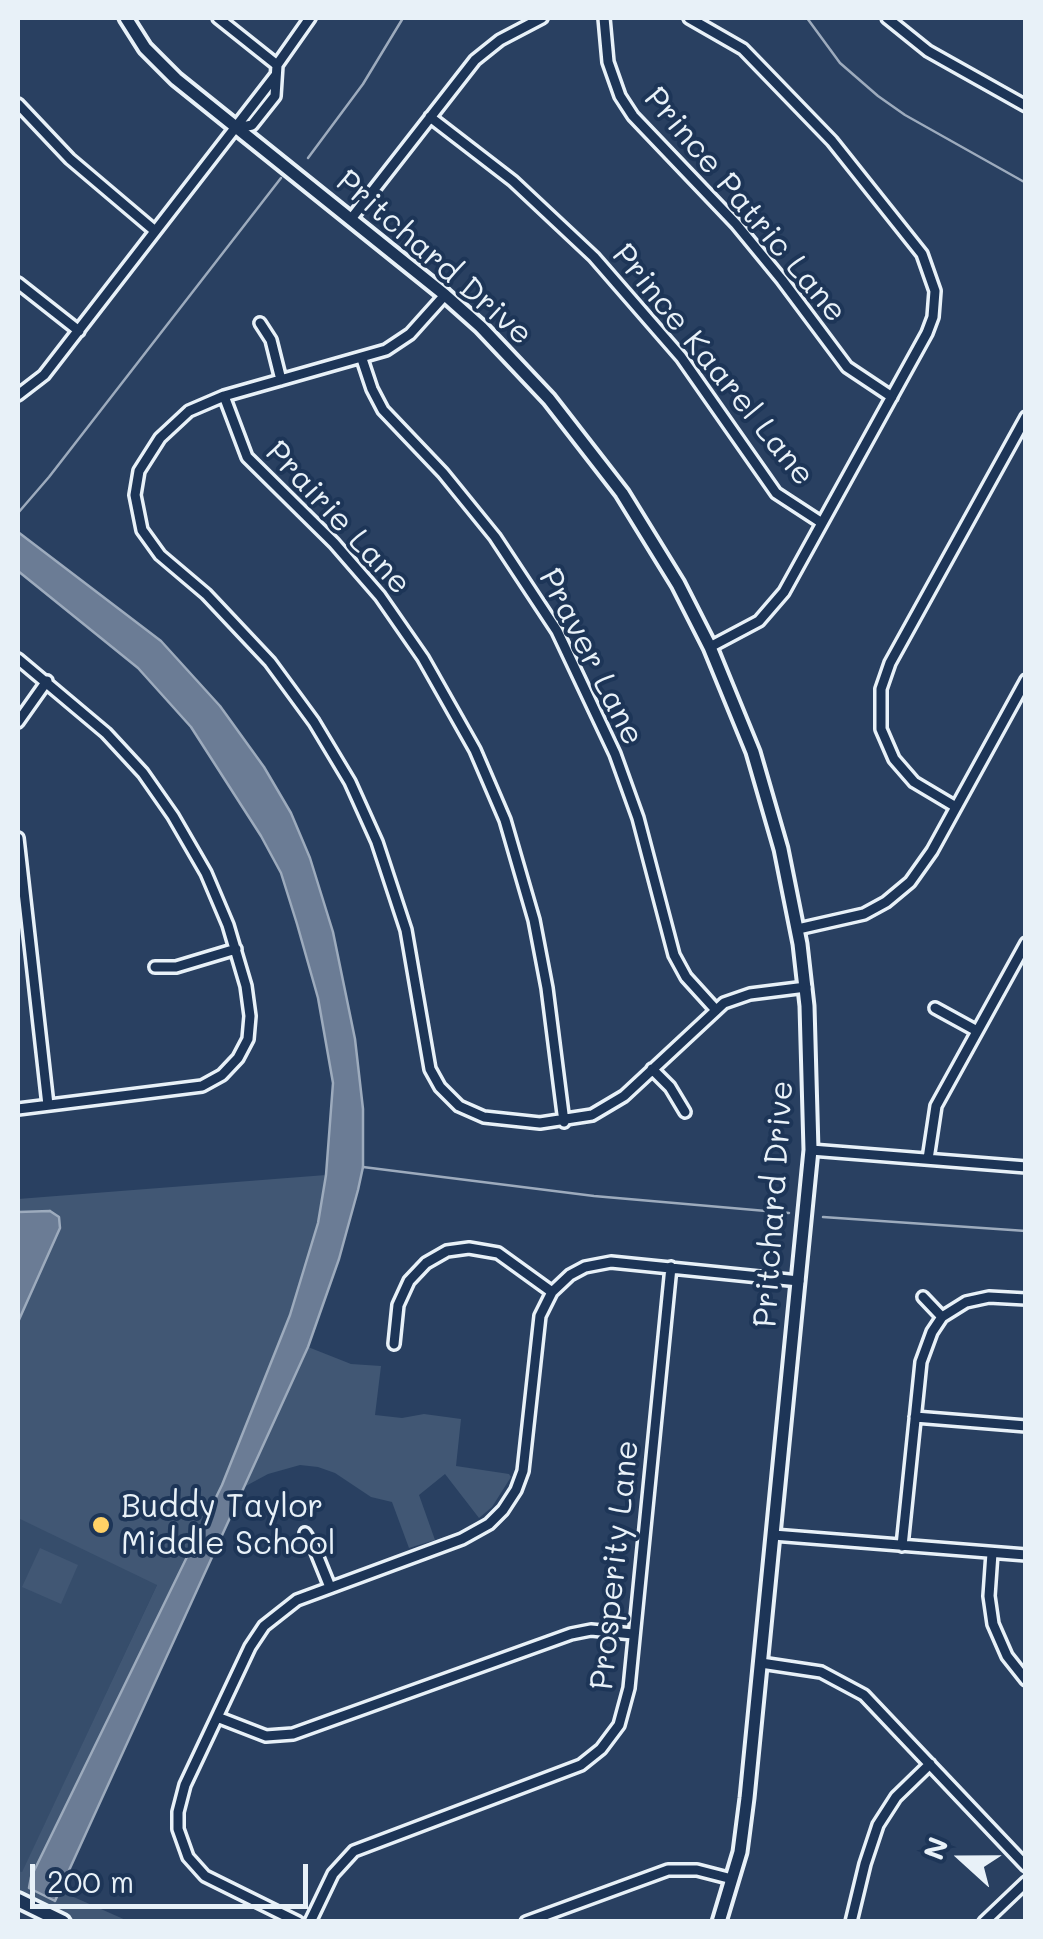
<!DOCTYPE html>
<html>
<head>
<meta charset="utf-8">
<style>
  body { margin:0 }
  #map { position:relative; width:1043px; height:1939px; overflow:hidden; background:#294061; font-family:Mali,sans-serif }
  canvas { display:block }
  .frame { position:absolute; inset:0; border:20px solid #e8f1f8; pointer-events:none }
  .north { position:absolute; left:913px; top:1809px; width:100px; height:100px; -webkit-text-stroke:8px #1d3557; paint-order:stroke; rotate:291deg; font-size:28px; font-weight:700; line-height:40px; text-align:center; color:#e8f1f8 }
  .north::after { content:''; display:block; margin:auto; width:35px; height:45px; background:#e8f1f8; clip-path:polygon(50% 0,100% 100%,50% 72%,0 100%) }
  .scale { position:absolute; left:30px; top:1864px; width:278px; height:45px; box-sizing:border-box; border:5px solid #e8f1f8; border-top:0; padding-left:12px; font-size:30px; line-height:35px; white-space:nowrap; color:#e8f1f8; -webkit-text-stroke:8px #1d3557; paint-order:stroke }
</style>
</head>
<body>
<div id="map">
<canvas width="1043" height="1939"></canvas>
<div class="frame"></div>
<div class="north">N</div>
<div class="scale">200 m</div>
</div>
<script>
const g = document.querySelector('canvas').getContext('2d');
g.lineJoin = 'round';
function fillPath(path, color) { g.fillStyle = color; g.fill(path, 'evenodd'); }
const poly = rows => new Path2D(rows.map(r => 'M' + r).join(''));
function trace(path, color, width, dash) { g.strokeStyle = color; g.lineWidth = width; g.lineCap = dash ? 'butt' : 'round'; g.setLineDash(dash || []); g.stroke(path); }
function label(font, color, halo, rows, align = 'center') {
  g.font = font + ' Mali,sans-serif'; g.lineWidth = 8; g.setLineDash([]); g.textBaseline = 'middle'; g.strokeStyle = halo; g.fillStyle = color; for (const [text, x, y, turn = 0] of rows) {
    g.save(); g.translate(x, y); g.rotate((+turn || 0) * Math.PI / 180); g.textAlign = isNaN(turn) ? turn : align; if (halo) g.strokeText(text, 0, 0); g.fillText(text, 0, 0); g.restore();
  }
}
const built = poly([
  [18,1199,157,1585,22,1873,18,1871]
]);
const green = poly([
  [326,1175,318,1223,290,1315,222,1485,31,1877,29,1888,55,1901,60,1891,128,1921,73,1921,18,1896,18,1871,22,1872,157,1585,18,1518,18,1199],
  [308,1347,351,1364,381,1366,375,1415,402,1418,424,1414,461,1419,456,1466,509,1474,511,1477,492,1507,479,1518,445,1474,419,1495,435,1540,409,1548,392,1502,371,1497,335,1473,318,1467,300,1465,268,1474,242,1488],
  [40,1548,78,1565,61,1604,22,1587]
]);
const water = poly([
  [18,532,161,641,220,706,264,767,291,813,310,858,333,932,355,1039,363,1109,363,1167,358,1190,339,1259,308,1347,55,1901,29,1888,31,1877,222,1485,290,1315,318,1223,326,1175,333,1083,318,998,297,924,281,873,261,836,191,727,138,668,18,571,18,532],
  [50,1211,59,1217,60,1228,18,1322,18,1212,50,1211]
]);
const stream = poly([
  [807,18,840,63,878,96,905,115,1026,183],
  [308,158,363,84,403,18],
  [18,513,49,477,281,178],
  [363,1167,594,1196,789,1213],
  [823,1217,1026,1231]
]);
const minor = poly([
  [218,18,277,65],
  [604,18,608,62,620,96,633,116,736,224,782,280,847,367,892,397],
  [689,18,743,49,832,141,922,254,935,291,933,317,927,333,784,592,759,621,710,647],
  [887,18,928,51,1026,106],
  [18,104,70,159,155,231],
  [430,117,513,181,594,257,681,357,776,493,822,523],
  [238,128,252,125,275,96,277,65,310,18],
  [351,219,475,60,500,40,542,18],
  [18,283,79,331],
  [445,295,410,334,386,350,224,396,189,411,160,438,139,471,135,495,142,530,160,555,206,594,270,662,314,722,350,782,377,842,406,930,430,1069,440,1087,459,1106,484,1117,540,1123,592,1115,624,1096,724,1003,750,994,806,987],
  [260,323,271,340,281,380],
  [362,359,372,389,383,410,443,473,495,537,557,631,615,754,638,818,674,955,686,977,716,1010],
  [18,395,44,375,276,75],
  [224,396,247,457,334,543,380,596,423,658,475,750,505,820,534,920,547,988,564,1122],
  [18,659,106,733,143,773,173,816,206,873,228,925,246,986,250,1016,248,1039,238,1058,222,1075,202,1086,18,1109],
  [18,722,47,681],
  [956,807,914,782,894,759,881,729,881,689,890,663,1026,417],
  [18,838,48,1105],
  [798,929,864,914,886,902,910,882,932,851,1026,680],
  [155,967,176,967,236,949],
  [935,1008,977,1031],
  [652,1069,670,1087,685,1112],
  [811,1150,1026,1167],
  [928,1159,936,1106,1026,943],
  [923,1297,942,1317],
  [394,1344,398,1305,409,1281,426,1263,447,1251,469,1248,498,1253,552,1292],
  [915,1417,1026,1426],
  [305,1533,313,1545,330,1587],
  [773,1535,1026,1555],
  [902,1546,921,1362,932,1332,942,1317,966,1302,989,1297,1026,1299],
  [992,1553,989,1596,993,1624,1007,1656,1026,1680],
  [761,1663,821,1672,864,1695,1026,1866],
  [217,1717,266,1736,293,1734,571,1634,591,1630,633,1634],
  [298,1922,205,1876,188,1857,178,1829,178,1812,185,1785,250,1647,264,1626,297,1600,462,1539,489,1524,503,1510,516,1490,523,1471,540,1316,552,1292,570,1275,585,1267,611,1262,799,1281],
  [310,1922,333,1874,354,1851,581,1765,601,1749,619,1725,629,1688,671,1267],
  [526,1922,668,1870,697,1870,732,1879],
  [851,1922,865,1864,878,1825,896,1797,930,1764],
  [984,1922,1026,1882]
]);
const tertiary = poly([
  [126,18,145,48,176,79,445,295,481,327,549,399,622,493,678,584,710,647,753,752,781,849,800,944,807,1006,811,1150,747,1798,740,1852,719,1922]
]);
const secondary = poly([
  [18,1900,63,1922]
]);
const markers = [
  [101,1525,10,"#ffd166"]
];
const streetNames = [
  ["Prince Patric Lane",745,205,50],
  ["Pritchard Drive",434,258,41],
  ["Prince Kaarel Lane",713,365,51],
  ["Prairie Lane",338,518,47],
  ["Praver Lane",591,657,63],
  ["Pritchard Drive",774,1204,-86],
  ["Prosperity Lane",615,1565,-84]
];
const poiNames = [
  ["Buddy Taylor",121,1507],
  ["Middle School",121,1544]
];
fillPath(built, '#364d6b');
fillPath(green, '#415774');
fillPath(water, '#6b7c95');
trace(water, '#9dabbd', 2.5);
trace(stream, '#9dabbd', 2.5);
trace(minor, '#e8f1f8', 16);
trace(tertiary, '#e8f1f8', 19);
trace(secondary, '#e8f1f8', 20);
trace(minor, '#1d3557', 9);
trace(tertiary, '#1d3557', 11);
trace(secondary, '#1d3557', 12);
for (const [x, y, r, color] of markers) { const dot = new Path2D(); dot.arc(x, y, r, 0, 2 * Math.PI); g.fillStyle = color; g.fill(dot); trace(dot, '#1d3557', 4); }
label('32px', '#e8f1f8', '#1d3557', streetNames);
label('32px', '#e8f1f8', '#1d3557', poiNames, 'left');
</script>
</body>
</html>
